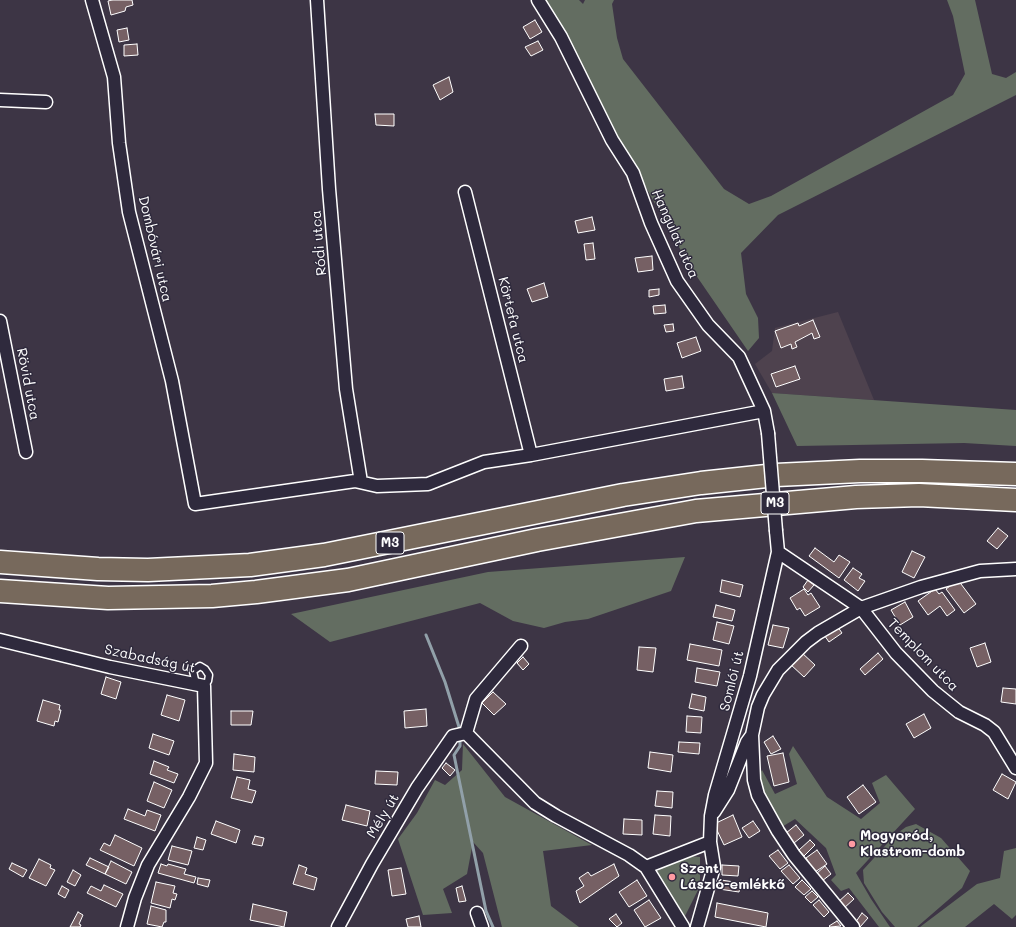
<!DOCTYPE html>
<html>
<head>
<meta charset="utf-8">
<style>
  body { margin:0 }
  canvas { display:block; background:#3d3545 }
</style>
</head>
<body>
<canvas width="1016" height="927"></canvas>
<script>
const g = document.querySelector('canvas').getContext('2d');
g.lineJoin = 'round';
function fillPath(path, color) { g.fillStyle = color; g.fill(path, 'evenodd'); }
const poly = rows => new Path2D(rows.map(r => 'M' + r).join(''));
function trace(path, color, width, dash) { g.strokeStyle = color; g.lineWidth = width; g.lineCap = dash ? 'butt' : 'round'; g.setLineDash(dash || []); g.stroke(path); }
function label(font, color, halo, rows, align = 'center') {
  g.font = font + ' Mali,sans-serif'; g.lineWidth = 3; g.setLineDash([]); g.textBaseline = 'middle'; g.strokeStyle = halo; g.fillStyle = color; for (const [text, x, y, turn = 0] of rows) {
    g.save(); g.translate(x, y); g.rotate((+turn || 0) * Math.PI / 180); g.textAlign = isNaN(turn) ? turn : align; if (halo) g.strokeText(text, 0, 0); g.fillText(text, 0, 0); g.restore();
  }
}
const built = poly([
  [838,312,874,400,772,393,755,364,772,351,775,328]
]);
const green = poly([
  [542,0,579,0,583,4,585,0,614,0,612,4,617,38,623,59,724,189,749,204,771,196,953,95,965,74,953,16,947,0,975,0,992,74,1006,78,1016,72,1016,95,778,215,741,253,746,294,758,318,759,338,748,351,689,265],
  [772,393,1016,410,1016,446,964,443,797,446],
  [685,557,671,591,588,619,565,622,544,628,513,621,480,603,330,642,291,614,488,572],
  [463,744,505,797,592,845,543,851,551,906,579,927,502,927,483,853,473,842,467,874,443,889,452,913,423,915,398,839,417,813,435,780,445,785,462,770],
  [793,746,827,797,861,819,880,803,872,783,886,775,915,809,856,873,871,899,890,927,879,927,849,888,841,891,831,880,836,875,826,848,795,819,780,828,757,778,762,770,775,794,797,784,789,754],
  [916,824,941,838,970,871,962,888,917,927,895,927,882,912,864,883,863,870,895,835,906,827],
  [1016,848,1016,915,1012,919,994,904,965,927,920,927,977,884,1000,878,1004,851],
  [679,855,700,857,700,886,685,916,656,872]
]);
const stream = poly([
  [426,635,445,682,459,727],
  [460,742,460,746,454,755,486,911,493,927]
]);
const building = poly([
  [112,0,132,0,133,5,126,7,125,11,111,15,108,1,112,0],
  [535,20,542,32,530,39,523,27,535,20],
  [127,28,129,40,119,42,117,30,127,28],
  [538,41,543,50,531,56,525,47,538,41],
  [137,44,138,55,124,56,124,45,137,44],
  [449,77,453,92,440,100,433,85,449,77],
  [375,114,394,114,394,126,376,125,375,114],
  [592,217,595,230,578,233,575,221,592,217],
  [593,243,595,259,586,260,584,244,593,243],
  [652,256,653,270,638,272,635,258,652,256],
  [544,283,548,297,532,302,527,289,544,283],
  [659,289,659,295,649,297,649,290,659,289],
  [665,305,666,313,654,314,653,306,665,305],
  [813,320,820,337,814,339,812,333,795,342,797,347,792,349,791,344,781,348,775,331,798,323,799,326,813,320],
  [673,324,674,331,666,332,664,325,673,324],
  [696,337,701,351,682,358,677,343,696,337],
  [795,366,800,379,776,387,771,374,795,366],
  [682,376,684,388,666,391,664,379,682,376],
  [998,528,1008,536,997,549,987,541,998,528],
  [815,548,834,562,839,555,850,562,839,578,809,556,815,548],
  [912,551,925,557,914,578,902,572,912,551],
  [853,568,862,574,859,578,865,581,858,591,844,580,853,568],
  [722,580,743,585,740,597,720,592,722,580],
  [808,580,814,585,808,592,803,587,808,580],
  [958,580,976,604,964,613,946,589,958,580],
  [804,589,808,595,811,593,820,607,805,616,800,608,797,610,790,598,804,589],
  [935,589,939,594,942,592,955,610,947,616,940,606,928,615,918,601,935,589],
  [905,602,913,617,900,625,891,610,905,602],
  [716,605,735,610,732,621,713,617,716,605],
  [833,620,842,633,829,642,820,629,833,620],
  [717,622,734,626,729,644,713,640,717,622],
  [773,625,789,628,783,648,768,645,773,625],
  [985,643,991,662,977,667,970,648,985,643],
  [690,644,722,650,719,666,687,660,690,644],
  [639,647,656,648,653,672,637,670,639,647],
  [801,652,815,665,804,677,790,664,801,652],
  [878,653,883,659,865,675,860,669,878,653],
  [523,657,529,664,523,670,517,663,523,657],
  [697,668,720,672,717,686,695,682,697,668],
  [106,677,121,682,116,699,101,694,106,677],
  [1003,688,1016,689,1016,704,1001,702,1003,688],
  [493,692,506,704,494,715,482,703,493,692],
  [692,694,706,697,704,711,689,708,692,694],
  [167,695,185,700,179,721,161,715,167,695],
  [43,700,60,705,59,710,61,710,58,722,55,721,54,726,37,721,43,700],
  [426,709,427,726,405,728,404,711,426,709],
  [231,711,253,711,251,725,231,725,231,711],
  [924,714,931,728,914,738,906,724,924,714],
  [687,716,702,717,701,733,686,732,687,716],
  [153,734,174,741,169,755,149,748,153,734],
  [773,736,781,749,771,754,764,742,773,736],
  [679,742,700,743,699,754,678,752,679,742],
  [650,752,673,755,671,772,648,768,650,752],
  [783,753,789,782,774,786,767,756,783,753],
  [234,754,255,757,254,772,233,770,234,754],
  [154,761,169,767,167,770,178,774,174,783,150,774,154,761],
  [446,763,455,770,450,776,442,768,446,763],
  [376,771,398,772,397,785,375,784,376,771],
  [1002,774,1016,782,1008,799,993,790,1002,774],
  [237,777,250,780,248,789,256,791,252,803,231,798,237,777],
  [154,782,172,790,164,808,147,801,154,782],
  [863,785,876,802,859,814,847,797,863,785],
  [657,791,673,792,672,808,655,806,657,791],
  [346,805,370,811,367,826,342,820,346,805],
  [128,809,145,816,147,810,161,815,155,831,124,819,128,809],
  [655,815,671,816,670,836,653,834,655,815],
  [733,815,742,837,724,845,714,824,733,815],
  [624,819,642,820,642,835,623,834,624,819],
  [216,821,240,830,236,843,211,834,216,821],
  [753,821,760,831,749,838,742,828,753,821],
  [796,825,804,835,794,843,786,833,796,825],
  [115,835,142,848,134,866,100,850,104,843,110,846,115,835],
  [255,836,264,838,262,846,252,844,255,836],
  [197,837,206,840,203,850,194,848,197,837],
  [810,840,815,845,804,856,799,850,810,840],
  [172,846,192,851,188,865,168,860,172,846],
  [778,850,788,863,780,869,769,856,778,850],
  [817,850,827,864,815,872,806,858,817,850],
  [90,858,109,867,105,874,86,865,90,858],
  [39,859,51,865,50,868,55,870,46,886,29,878,39,859],
  [111,861,132,872,126,884,105,874,111,861],
  [12,863,27,870,23,877,9,869,12,863],
  [161,864,167,866,168,864,186,869,184,874,196,877,194,883,158,873,161,864],
  [614,864,619,876,580,903,576,891,584,886,579,878,588,872,591,876,614,864],
  [299,865,307,868,305,874,317,878,314,890,293,884,299,865],
  [722,865,739,866,738,876,722,875,722,865],
  [789,865,800,878,793,884,781,871,789,865],
  [825,866,831,874,822,881,816,874,825,866],
  [401,868,406,894,392,896,388,870,401,868],
  [73,870,81,875,75,886,67,882,73,870],
  [198,878,210,880,208,887,197,884,198,878],
  [637,880,647,896,629,907,619,892,637,880],
  [721,880,741,883,739,892,719,889,721,880],
  [802,880,811,889,804,895,795,887,802,880],
  [156,882,175,886,173,893,177,894,175,900,172,899,170,908,151,903,156,882],
  [104,885,123,894,116,907,87,893,91,886,101,891,104,885],
  [62,886,69,890,65,898,58,894,62,886],
  [462,886,466,901,459,902,456,888,462,886],
  [812,891,818,897,811,903,805,897,812,891],
  [848,893,854,899,843,909,837,903,848,893],
  [649,900,661,918,645,927,634,910,649,900],
  [819,900,829,912,824,917,813,905,819,900],
  [717,903,768,913,766,927,715,917,717,903],
  [253,904,287,912,284,927,250,920,253,904],
  [151,906,166,910,166,922,164,922,162,927,147,924,151,906],
  [78,912,83,915,79,924,81,925,80,927,70,927,78,912],
  [862,913,868,918,860,927,855,923,862,913],
  [616,914,622,923,617,927,609,919,616,914],
  [419,916,421,927,408,927,406,919,419,916],
  [837,921,841,926,830,927,829,926,837,921]
]);
const lane = poly([
  [196,684,193,671,200,666,205,669,209,675,208,681,204,686]
]);
const street = poly([
  [92,0,114,77,119,143,129,212,172,381,195,504,355,481,377,486,428,484,484,462,531,455,764,411],
  [317,0,329,189,346,389,361,482],
  [538,0,561,37,612,140,633,173,651,223,677,281,708,325,739,357,764,411,768,433],
  [0,100,46,102],
  [465,192,531,455],
  [0,321,26,452],
  [778,552,861,608,896,653,933,691,959,712,985,725,994,732,1016,768],
  [0,640,110,667,204,686,206,763,189,797,148,865,135,898,127,927],
  [466,733,476,699,521,646],
  [714,812,728,790,747,742,752,735],
  [646,867,710,842],
  [477,913,482,927],
  [338,927,372,864,417,788,453,736,466,733,535,803,556,816,629,855,646,867,683,927],
  [697,927,714,867,710,842,711,816,715,795,750,676,778,552,776,531],
  [853,927,794,855,778,831,758,795,754,780,752,735,758,707,763,695,778,670,806,642,818,633,861,608,921,587,980,571,1016,569]
]);
const highway = poly([
  [0,562,98,569,148,570,250,565,324,555,623,495,701,483,776,475,860,471,922,471,1016,474],
  [0,591,108,598,212,596,256,592,348,580,537,540,696,511,856,497,919,495,1016,500]
]);
const streetBridge = poly([
  [768,433,776,531]
]);
const markers = [
  [852,844,4,"#ff9aa2"],
  [672,877,4,"#ff9aa2"]
];
const shields = [
  [775,503,28],
  [390,543,28]
];
const shieldNames = [
  ["M3",775,503],
  ["M3",390,543]
];
const streetNames = [
  ["Hangulat utca",675,234,66],
  ["Ródi utca",319,243,-95],
  ["Dombóvári utca",155,249,77],
  ["Körtefa utca",513,320,76],
  ["Rövid utca",28,384,79],
  ["Templom utca",923,655,46],
  ["Szabadság út",150,659,12],
  ["Somlói út",732,681,-76],
  ["Mély út",383,816,-59]
];
const poiNames = [
  ["Mogyoród,",860,836],
  ["Klastrom-domb",860,852],
  ["Szent",680,869],
  ["László-emlékkő",680,885]
];
fillPath(built, '#4e424e');
fillPath(green, '#636d61');
trace(stream, '#91a0a9', 3);
fillPath(building, '#766064');
trace(building, '#fff', 1);
trace(lane, '#fff', 9);
trace(street, '#fff', 15);
trace(highway, '#fff', 25);
trace(lane, '#2f2a3d', 6);
trace(street, '#2f2a3d', 12);
trace(highway, '#77695c', 22);
trace(streetBridge, '#fff', 15, []);
trace(streetBridge, '#2f2a3d', 12);
for (const [x, y, r, color] of markers) { const dot = new Path2D(); dot.arc(x, y, r, 0, 2 * Math.PI); g.fillStyle = color; g.fill(dot); trace(dot, '#2f2a3d', 1.5); }
for (const [x, y, w] of shields) { const box = new Path2D(); box.roundRect(x - w / 2, y - 11, w, 22, 3); g.fillStyle = '#2f2a3d'; g.fill(box); trace(box, '#fff', 1); }
label('bold 13px', '#fff', null, shieldNames);
label('14px', '#fff', '#2f2a3d', streetNames);
label('bold 14px', '#fff', '#2f2a3d', poiNames, 'left');
</script>
</body>
</html>
